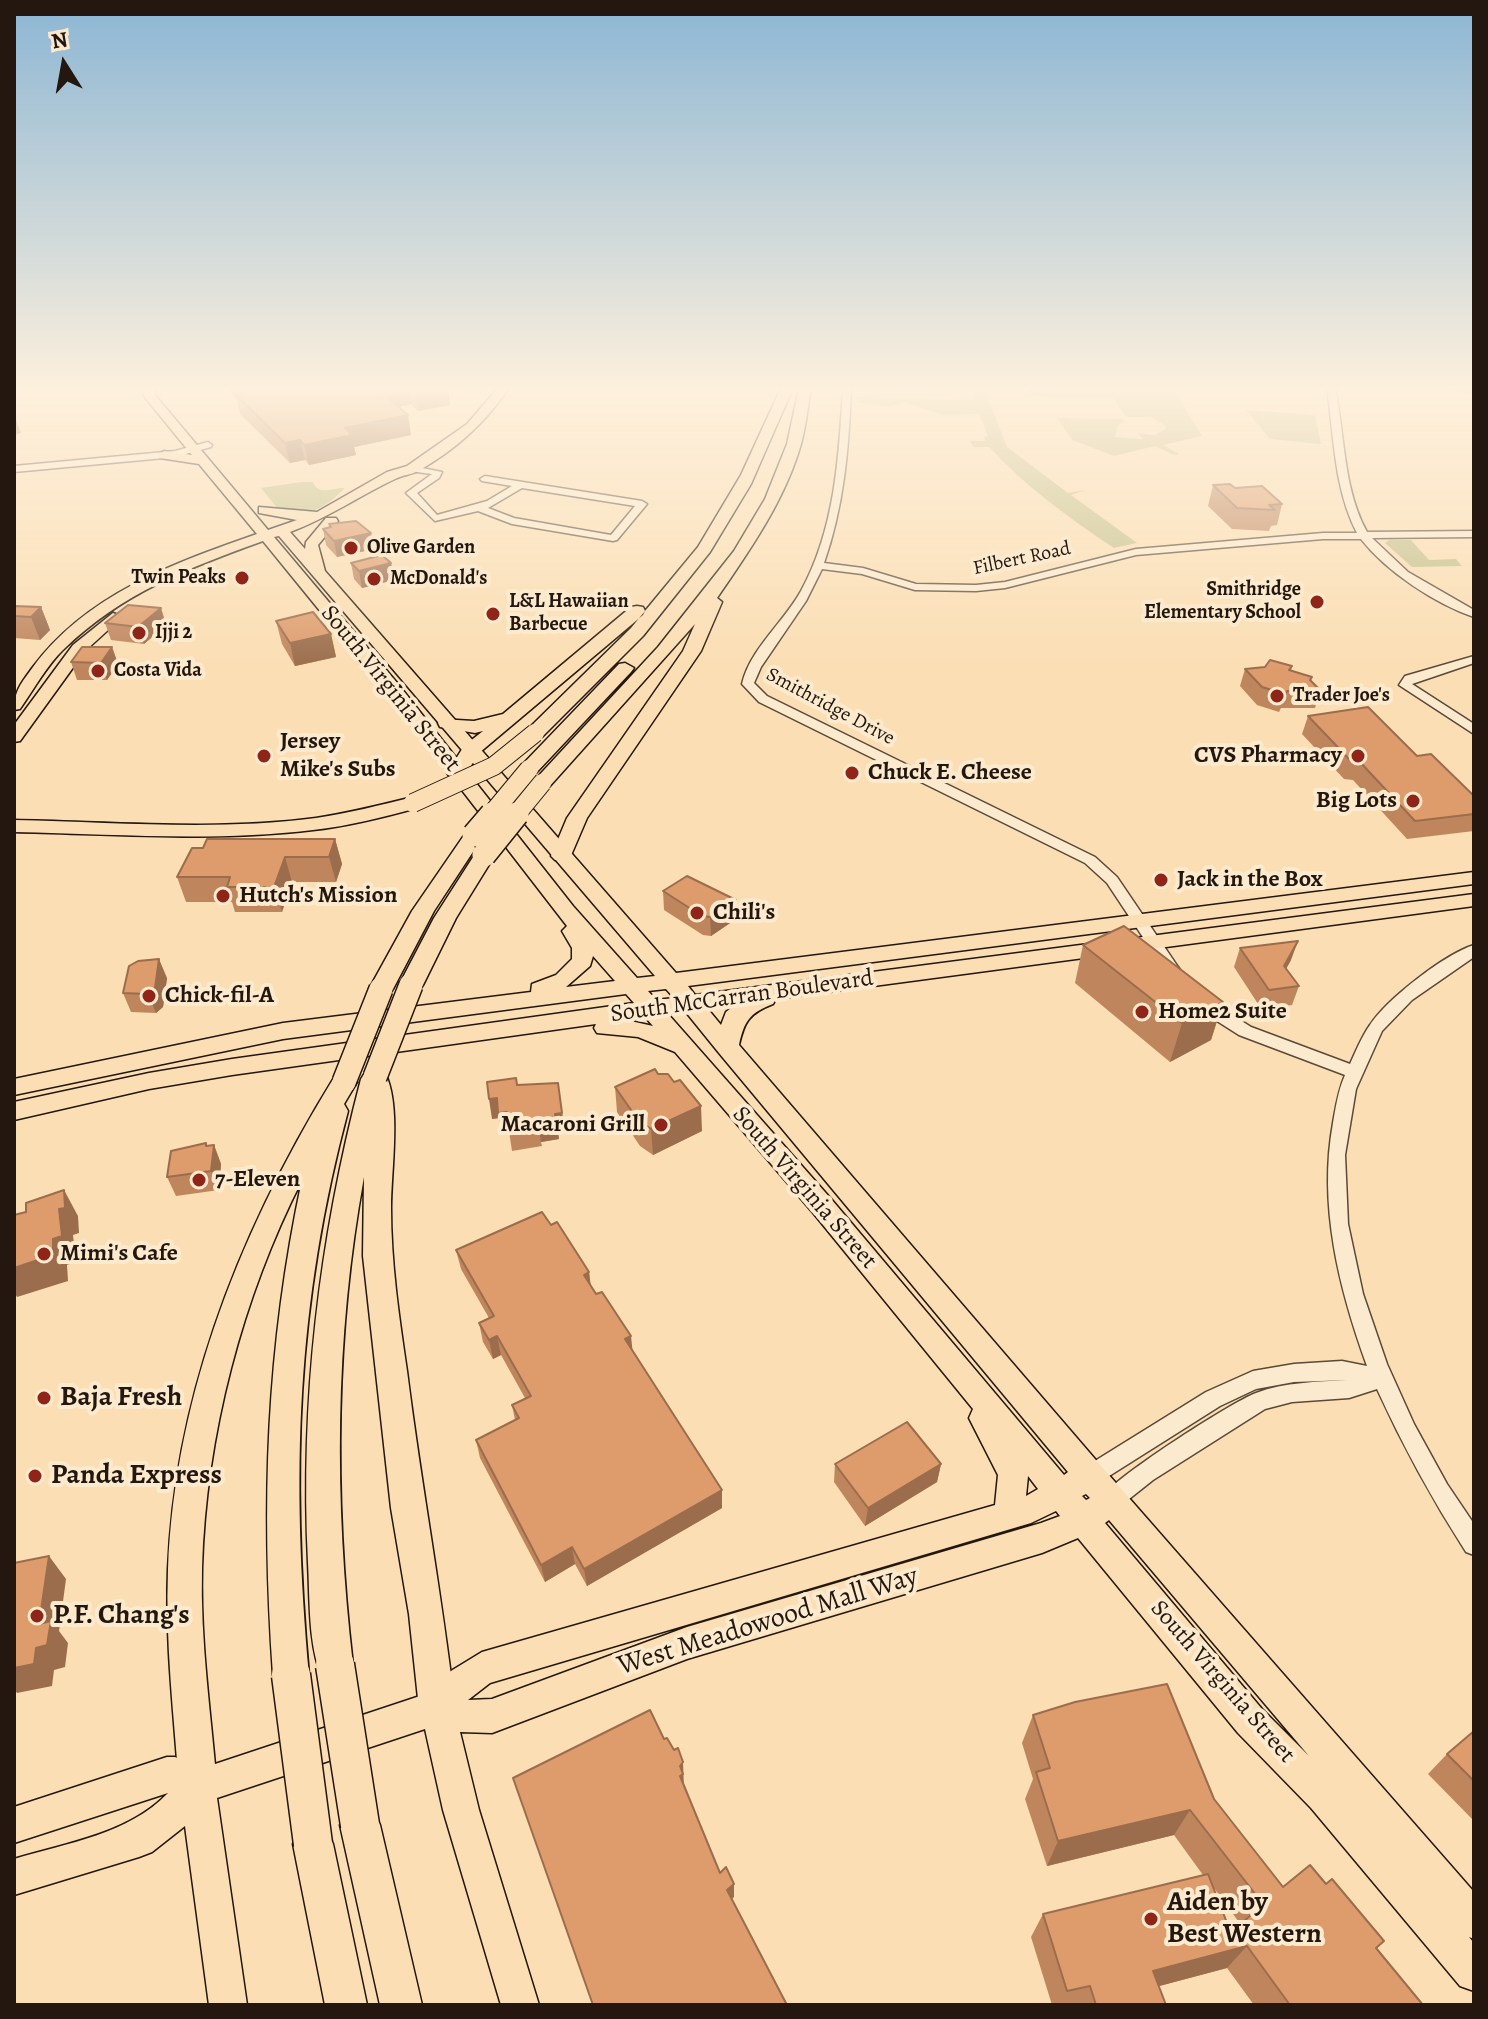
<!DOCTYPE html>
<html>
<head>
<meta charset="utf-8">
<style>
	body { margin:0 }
	#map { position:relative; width:1488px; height:2019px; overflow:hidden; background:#fbdeb3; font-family:Alegreya,serif }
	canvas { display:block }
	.frame { position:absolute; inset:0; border:16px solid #23170f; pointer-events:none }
	.north { position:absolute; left:24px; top:24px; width:80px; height:80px; -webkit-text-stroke:6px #fceace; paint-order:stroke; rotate:349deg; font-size:22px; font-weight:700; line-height:32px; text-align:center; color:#23170f }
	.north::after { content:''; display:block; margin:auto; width:28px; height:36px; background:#23170f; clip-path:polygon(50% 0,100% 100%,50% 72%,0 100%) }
</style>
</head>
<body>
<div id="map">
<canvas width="1488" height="2019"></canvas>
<div class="frame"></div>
<div class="north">N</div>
</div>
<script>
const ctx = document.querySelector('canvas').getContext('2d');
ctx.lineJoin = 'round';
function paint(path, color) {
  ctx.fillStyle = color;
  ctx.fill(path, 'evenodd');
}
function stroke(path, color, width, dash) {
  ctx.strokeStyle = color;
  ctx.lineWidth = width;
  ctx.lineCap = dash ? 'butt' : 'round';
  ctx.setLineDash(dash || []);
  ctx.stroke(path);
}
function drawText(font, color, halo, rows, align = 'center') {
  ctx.font = font + ' Alegreya,serif';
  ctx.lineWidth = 8;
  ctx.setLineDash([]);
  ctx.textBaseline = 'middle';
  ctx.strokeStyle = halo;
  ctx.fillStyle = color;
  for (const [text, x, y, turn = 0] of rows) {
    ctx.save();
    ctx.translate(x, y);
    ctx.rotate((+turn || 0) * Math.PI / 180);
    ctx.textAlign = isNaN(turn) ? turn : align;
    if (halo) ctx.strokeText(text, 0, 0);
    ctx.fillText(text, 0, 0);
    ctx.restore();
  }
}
const green = new Path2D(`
	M974,388h10l23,59 61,46 18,-3 -15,5 66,48 -23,5c-44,-29 -89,-62 -125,-101h-16l-3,-6h15l-1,-4 4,-1 -9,-22 -36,1 -39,-13 -15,5 -32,-5 1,-5 116,3z
	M1028,388h97l50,4 27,44 -39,9 16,9 -5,1 -19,-9 -41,10 -42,-16 -15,-22 66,1 2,3 -7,3 -3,12 28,2 -5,-6 16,2 12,-6v-3l-16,-9h-24l-13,-19 -89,-2 -1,-3h7z
	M1246,410l69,5 6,29 -51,-5z
	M301,482h12c5,14 18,6 32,6 -26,25 -31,26 -67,21l-17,-21z
	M1389,540h22l18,20 27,-1 6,7 -50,1 -27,-24z`);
const minor = new Path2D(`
	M843,388h8c-2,59 -7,118 -27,175l39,5 53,16 60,1 29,-3 131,-33 187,-16h34c-23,-44 -23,-97 -30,-145h8c10,48 8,101 32,144l107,-1v6l-102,1 36,34 66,38v7c-39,-13 -88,-46 -113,-78h-38l-187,16 -131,33 -29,3 -61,-1 -53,-16 -40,-5 -16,32 -45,66 -7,16 13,13 328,161 22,20 61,90 3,4 -3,4h-10l-61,-92 -22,-20 -326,-161 -17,-18c8,-35 42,-62 59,-93 34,-62 38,-134 42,-203z
	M1443,388h31v4z
	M208,442l4,3 -1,2 -36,10 -161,15v-6l161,-15z
	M412,466l30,6 -3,6 -22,15 20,22 50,-14 25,-15 -30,-5 -2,-2 5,-3 157,25 5,3 -30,36 -4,1 -101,-17 -34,-13 -43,10 -29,-28 26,-19 -23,-3v-4zM522,488l113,18 -24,29 -97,-17 -26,-10z
	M1474,656v7l-62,21 62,40v10l-75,-49 6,-9z
	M1474,945v12l-62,43 -30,31 -26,58 -11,66 3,69 15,70 24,70 27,60 33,60 27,40v31l-8,-3c-34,-53 -63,-106 -89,-163l-28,9 -57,4 -27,7 -112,71 -34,27 -8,3 -8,-3 -3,-7c8,-19 132,-98 156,-107 29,-11 61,-11 91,-13l-53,2 -38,7 -36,17 -122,77 -8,3 -8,-3 -3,-7 3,-7 124,-77 47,-21 41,-7 48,-3 25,5c-28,-77 -49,-161 -34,-243 3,-17 5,-32 12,-48l-106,-40 -44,-28 -2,-4 2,-4h12l44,28 99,37c6,-13 12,-28 20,-39 17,-26 75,-71 104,-80z`);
const major = new Path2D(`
	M498,388h11c-23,34 -55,63 -91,83 -7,4 -16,4 -23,8 -36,17 -67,39 -105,53l15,17 1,-7 20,-24h10l2,3 -20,24 7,26 351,402 798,-101v12l-786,102 7,9 779,-101v12l-698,93 -3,5c-24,9 -29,18 -34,41l362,421 373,426v47l-5,-2 5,6v48l-14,-5 -149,-178 -73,-75 -160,-195 -36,15 -355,106 -195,74 -32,-1 19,78 60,195h-38l-58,-195 -18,-81 -208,69 30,207h-38l-24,-179 -33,26 -13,5 -125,38v-36c53,-16 115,-25 154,-66l-154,50v-36l153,-50h8l25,12 226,-75 20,-20 36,-22 513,-147 3,-30 -29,-57 4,-9 -159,-195 -139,-162 -37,-15 -41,-4 -3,-5 2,-4 -364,51 -83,14 -135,31v-18l135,-29 83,-14 402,-56 -8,-9 -343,45 -269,56v-16l269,-56 248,-31 1,-8 24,-9 16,-16v-11l-10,-17 5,-5 -181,-234 -123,-151c-75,27 -141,52 -199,108 -17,16 -30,40 -44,60l-6,1c0,-19 8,-28 19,-43 54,-73 141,-104 224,-133l-58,-70 -39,-6 -2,-3 6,-4 28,4 -49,-60 5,-5h8l-1,5 113,135 29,-10 -38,-7v-6l58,5 70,-40 20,-6 60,-42zM279,536l376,440 -18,2 -64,-72 -175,-222 -124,-147zM593,956l22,25 -49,6 24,-21zM666,989l8,9 -18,2 -8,-9zM736,1004l-10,8 -5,13 -14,-17zM685,1011l34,42 349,419 -4,3 -232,-275 -164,-186zM645,1017l8,9 -27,-6zM1028,1476l10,13 -12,7zM1086,1494l4,4 -4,2 -4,-4zM1056,1511l4,5 -19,7 -354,104 -195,72 -24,1 22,-17 541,-160zM1109,1520l200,236 -47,-47 -157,-186z
	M113,613l5,2v6l-33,30 -65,90 -6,1v-17l59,-80z`);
const highway = new Path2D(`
	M781,388h12l-42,96 -41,68 -67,84 -101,101h-14l-2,-4 2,-4 103,-101 67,-81 43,-72z
	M799,388h12c-3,18 -5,38 -10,56 -16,56 -51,106 -84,154l5,4 -21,49 -114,167 -18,42h-14l-4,-4 16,-38 116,-167 12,-27 -146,163 -7,2 -10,-6 126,-136 76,-96 31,-52 22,-55z
	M637,606l6,1 2,4 -2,4 -164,138 -15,24h-14l-3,-4 17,-27 19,-15 -8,2 -35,-6 -2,-4 2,-4 34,2 29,-7 128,-107z
	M625,663l9,5 -3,4 -95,101h-14l-3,-4 3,-4 97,-101z
	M413,797l10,6 -3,4c-35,10 -71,19 -107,23 -99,12 -200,4 -299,2v-12c100,2 203,11 302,-2 33,-5 65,-13 97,-21z
	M474,829l10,6 -50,76 -41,78 -4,6h-16l-4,-6 43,-78 55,-80z
	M484,849l11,6 -39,63 -33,67 -4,6h-16l-4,-6 35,-67 43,-67z
	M375,1068l9,3c18,32 7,99 7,137 0,55 8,109 16,163 14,113 35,224 48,337l-5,13 -13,5 -13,-5 -5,-13 -10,-94 -18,-106 -28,-252 1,-79c-30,163 -30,324 -11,488l-5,13 -13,5 -13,-5c-14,-34 -12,-79 -14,-115 -8,-165 11,-324 53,-484l5,-8z
	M344,1073l9,3 4,6 -13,22 4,7c-52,195 -57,364 -39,564l-5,13 -13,5 -13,-5 -5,-13c-12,-172 -7,-326 29,-495 -60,118 -96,255 -100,388 -2,73 9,146 15,219l-5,14 -14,5 -14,-5 -5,-14c-5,-72 -14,-145 -11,-218 7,-177 75,-344 167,-493z
	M360,1805l14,6 6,14 42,180h-42l-40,-180 6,-14z
	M313,1824l14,6 6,14 34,161h-42l-32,-161 6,-14z`);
const highwayBridgeFar2 = new Path2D(`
	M413,803l81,-37 41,-33
	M490,816l39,-47
	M515,816l27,-33`);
const highwayBridgeFar1 = new Path2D(`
	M474,835l18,-21
	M484,855l33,-41
	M375,1077l36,-92
	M344,1082l37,-93`);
const highwayBridge = new Path2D(`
	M335,1665l25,160
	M291,1675l22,169`);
const wall = new Path2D(`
	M226,388h222l2,17 -32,6 -7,-7 -12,3 12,28 -57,12 2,8 -47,10 -4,-5 -15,3 -50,-49 -3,-14z
	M1213,485l22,3 47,16 -5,21 -6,1 -2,5 -37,-2 -24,-23z
	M329,524l42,9 3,16 -37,8 -11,-12 -3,-16 6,-2z
	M351,563h40l3,17 -32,8 -8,-9z
	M14,606l27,1 9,23 -10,10 -26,-2z
	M161,608l5,17 -22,19 -33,-4 -6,-17z
	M276,621l55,13 5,23 -41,9 -13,-22z
	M112,647l6,17 -11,16h-30l-6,-18z
	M1292,666l-1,5 21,6 -1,4 9,9 -5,18h-34l-2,4 -22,-7 -17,-19 5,-17z
	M1308,716l109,40 57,40v35l-67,8 -54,-59 -9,-1 -42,-45z
	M335,839l7,25 -6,18h-44l-10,30h-47l-3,-10h-46l-9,-25 26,-29z
	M663,891l73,9v19l-25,17 -8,-1 -39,-25z
	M1083,945l140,57 -12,38 -41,22 -95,-79z
	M1240,948l51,12 -5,9 13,17 -7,19 -30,5 -28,-43z
	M167,978l-4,29 -7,6 -25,-1 -8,-19z
	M558,1083l7,49 -7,1 1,6 -18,3 1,4 -30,5 -3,-20 -7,1 -3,-14 -7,1 25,-34z
	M615,1087l87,44 -49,24 -13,-9 -23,-34z
	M206,1143l1,3 7,-1 7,19 -2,26 -43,6 -9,-19z
	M551,1225l38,47 2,14 41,65 90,157 -135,78 -12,-22 -30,18 -65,-124 -4,-18 39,-20 -3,-15 13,-7 -24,-43 -8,4 -10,-17 -4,-19 10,-5 -28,-49 -5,-19z
	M835,1464h106l-4,18 -72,44 -31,-44z
	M1033,1715l181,84 69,88 93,61 47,57h-169l-27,-37 -68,18 7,19h-114l-21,-68 12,-23 160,-39 -29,-40 -127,31 -22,-67 8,-20 -11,-36zM1214,1888l27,37 -10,8z
	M1474,1731v90l-46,-47 19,-20z`);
const shadedWall = new Path2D(`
	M397,388h11l3,16 -27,6 -4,-19z
	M437,388h11l2,17 -32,6 -3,-19z
	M14,414l7,19 -7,2z
	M408,415l3,20 -57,12 2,8 -47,10 -5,-20 41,-17z
	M300,440l5,20 -15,3 -5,-20z
	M371,533l3,16 -37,8 -3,-16z
	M391,563l3,17 -32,8 -3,-17z
	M41,607l9,23 -10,10 -9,-23z
	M161,608l5,17 -22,19 -6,-17z
	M331,634l5,23 -41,9 -5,-23z
	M112,647l6,17 -11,16 -6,-17z
	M335,839l7,25 -6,18 -7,-25z
	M285,857l7,25 -10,30 -8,-25z
	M736,900v19l-25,17 -1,-19z
	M1298,941l-7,19 -14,25 7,-19z
	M159,959l8,19 -4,29 -7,6 -8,-19z
	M1223,1002l-12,38 -41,22 12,-39z
	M497,1098l10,14 3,19 -8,1 -3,-14 -7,1 -3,-20z
	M701,1106l1,25 -49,24 -2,-26z
	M562,1113l3,19 -7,1 -3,-19z
	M556,1120l3,19 -18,3 -3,-19z
	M206,1143l6,15 2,-13 7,19 -2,26 -8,-19z
	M64,1190l14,26 1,17 -6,2 3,27 -9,3 1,16 -51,16 -3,-5v-24l39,-29z
	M589,1272l2,19 -7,-16z
	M497,1336l4,19 -8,4 -4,-19z
	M631,1336l2,19 -8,-16z
	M941,1464l-4,18 -72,44 3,-18z
	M722,1490v18l-135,78 -3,-17z
	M572,1547l3,17 -30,18 -4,-17z
	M49,1556l17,23 -7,52 9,12 -3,24 -11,3 -2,16 -35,7 -3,-4v-21l25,-44z
	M683,1762l1,27 -3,2 -1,-25z
	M1190,1810l-16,25 -127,31 11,-25z
	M734,1884v13l-6,6 -1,-13z
	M1247,1946l-20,22 -90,24 16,-21z`);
const building = new Path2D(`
	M239,388h158l-17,3 28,24 -63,13 7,7 -48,10 -4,-5 -15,3 -49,-48 8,-2z
	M410,388h27l-22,4z
	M1230,484l5,4 27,-2 20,18 -13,1 6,5 -38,-2 -24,-23z
	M356,521l15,12 -37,8 -11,-12 8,-2 -2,-3z
	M382,555l9,8 -32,8 -8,-8z
	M128,605l33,3 -23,19 -33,-4z
	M14,606l27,1 -10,10 -17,-1z
	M313,612l18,22 -41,9 -14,-22z
	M82,647h30l-11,16 -30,-1z
	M1270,660l22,6 -3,4 23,7 -2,3 10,10 -33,1 -2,3 -23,-7 -17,-18 20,-2z
	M1368,707l49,49 14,-2 43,42v18l-59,7 -55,-59 -9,-1 -43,-45z
	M207,839h128l-6,18h-44l-11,30h-47l3,-10h-53l15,-29h11z
	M687,876l49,24 -26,17 -8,-1 -39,-25z
	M1124,926l99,76 -41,21 -99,-78z
	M1298,941l-14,25 15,20 -30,4 -29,-42z
	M159,959l-4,29 -7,6 -25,-1 6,-27 9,-5z
	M655,1069l3,5h10l6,8 6,-2 21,26 -50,23 -13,-9 -23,-33z
	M516,1078l1,7 41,-2 4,30 -7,1 1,6 -18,3 1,4 -30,4 -2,-19 -9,1 -1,-15 -8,1 -2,-17z
	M206,1143v3l8,-1 -3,26 -44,6 4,-26z
	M64,1190l1,18 -6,1 3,27 -9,3v16l-39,13v-53l12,-3v-9z
	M542,1212l9,13 6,-3 32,50 -5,3 12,19 6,-2 29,44 -6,3 97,151 -138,79 -12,-22 -31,18 -65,-125 43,-22 -7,-13 19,-9 -34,-60 -8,4 -10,-17 15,-7 -38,-66z
	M907,1422l34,42 -73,44 -33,-44z
	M49,1556l-10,68 12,-3 -4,24 -11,3 -2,16 -20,4v-105z
	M1167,1684l47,115 69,88 27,-22 16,19 6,-5 52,62 -8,7 47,57h-133l-43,-59 -94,25 13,34h-70l-6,-19 -23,5 -24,-77 165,-40 23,59 32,-29 -73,-94 -132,31 -22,-69 14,-4 -17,-53 42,-13z
	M650,1710l14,29 3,-1 7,12 4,-2 5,14 -3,4 3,8 -3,2 40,97 6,-6 8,17 -7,6 60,115h-194l-80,-227z
	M1474,1731v50l-27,-27z`);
const markers = [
	[351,548,8,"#8f2418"],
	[242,578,8,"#8f2418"],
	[374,579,8,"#8f2418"],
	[1317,602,8,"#8f2418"],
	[493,614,8,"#8f2418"],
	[139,633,8,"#8f2418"],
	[98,671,8,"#8f2418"],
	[1277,696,8,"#8f2418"],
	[264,756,8,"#8f2418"],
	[1358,756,8,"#8f2418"],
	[852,773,8,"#8f2418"],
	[1413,801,8,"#8f2418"],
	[1161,880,8,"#8f2418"],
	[223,896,8,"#8f2418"],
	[697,913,8,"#8f2418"],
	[149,996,8,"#8f2418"],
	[1142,1012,8,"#8f2418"],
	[661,1125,8,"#8f2418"],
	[199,1180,8,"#8f2418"],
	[44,1254,8,"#8f2418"],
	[44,1398,8,"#8f2418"],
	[35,1476,8,"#8f2418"],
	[37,1616,8,"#8f2418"],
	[1151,1919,8,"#8f2418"]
];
const farPoinames = [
	["Olive Garden",367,548],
	["Twin Peaks",226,578,"right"],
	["McDonald's",390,579],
	["Smithridge",1301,590,"right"],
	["Elementary School",1301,613,"right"],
	["L&L Hawaiian",509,602],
	["Barbecue",509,625],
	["Ijji 2",155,633],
	["Costa Vida",114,671],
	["Trader Joe's",1293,696]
];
const farStreetnames = [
	["Filbert Road",1022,559,-12],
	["Smithridge Drive",830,707,28]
];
const streetNames = [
	["South Virginia Street",390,689,51],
	["South McCarran Boulevard",742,997,-8],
	["South Virginia Street",804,1188,49],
	["South Virginia Street",1222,1682,49]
];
const poiNames = [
	["Jersey",280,742],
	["Mike's Subs",280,770],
	["CVS Pharmacy",1342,756,"right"],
	["Chuck E. Cheese",868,773],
	["Big Lots",1397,801,"right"],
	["Jack in the Box",1177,880],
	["Hutch's Mission",239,896],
	["Chili's",713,913],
	["Chick-fil-A",165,996],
	["Home2 Suite",1158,1012],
	["Macaroni Grill",645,1125,"right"],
	["7-Eleven",215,1180],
	["Mimi's Cafe",60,1254]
];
const nearPoinames = [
	["Baja Fresh",60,1398],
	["Panda Express",51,1476],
	["P.F. Chang's",53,1616],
	["Aiden by",1167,1903],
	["Best Western",1167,1935]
];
const nearStreetnames = [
	["West Meadowood Mall Way",768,1622,-17]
];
paint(green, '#c3c089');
stroke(minor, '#594938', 3);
stroke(major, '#23170f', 3);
stroke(highway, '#23170f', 3);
paint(minor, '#fceace');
paint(major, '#fbdeb3');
paint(highway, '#fbdeb3');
stroke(highwayBridgeFar2, '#23170f', 20, []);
stroke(highwayBridgeFar1, '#23170f', 26, []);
stroke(highwayBridge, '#23170f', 41, []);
stroke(highwayBridgeFar2, '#fbdeb3', 18);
stroke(highwayBridgeFar1, '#fbdeb3', 23);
stroke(highwayBridge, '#fbdeb3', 38);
paint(wall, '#bf865e');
paint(shadedWall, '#9b6d4c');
paint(building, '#de9c6d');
stroke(building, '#9b6d4c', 2);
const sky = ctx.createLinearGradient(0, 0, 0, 670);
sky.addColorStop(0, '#8cb6d4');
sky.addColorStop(0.58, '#fdf0dd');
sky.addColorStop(1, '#fdf0dd00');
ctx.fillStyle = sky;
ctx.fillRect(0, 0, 1488, 670);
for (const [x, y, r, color] of markers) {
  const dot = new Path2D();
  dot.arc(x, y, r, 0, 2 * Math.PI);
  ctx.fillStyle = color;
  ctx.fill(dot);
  stroke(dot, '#fceace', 3);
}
drawText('bold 20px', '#23170f', '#fceace', farPoinames, 'left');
drawText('20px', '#23170f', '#fceace', farStreetnames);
drawText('24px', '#23170f', '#fceace', streetNames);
drawText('bold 24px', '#23170f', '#fceace', poiNames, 'left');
drawText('bold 28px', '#23170f', '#fceace', nearPoinames, 'left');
drawText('28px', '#23170f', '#fceace', nearStreetnames);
</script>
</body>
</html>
